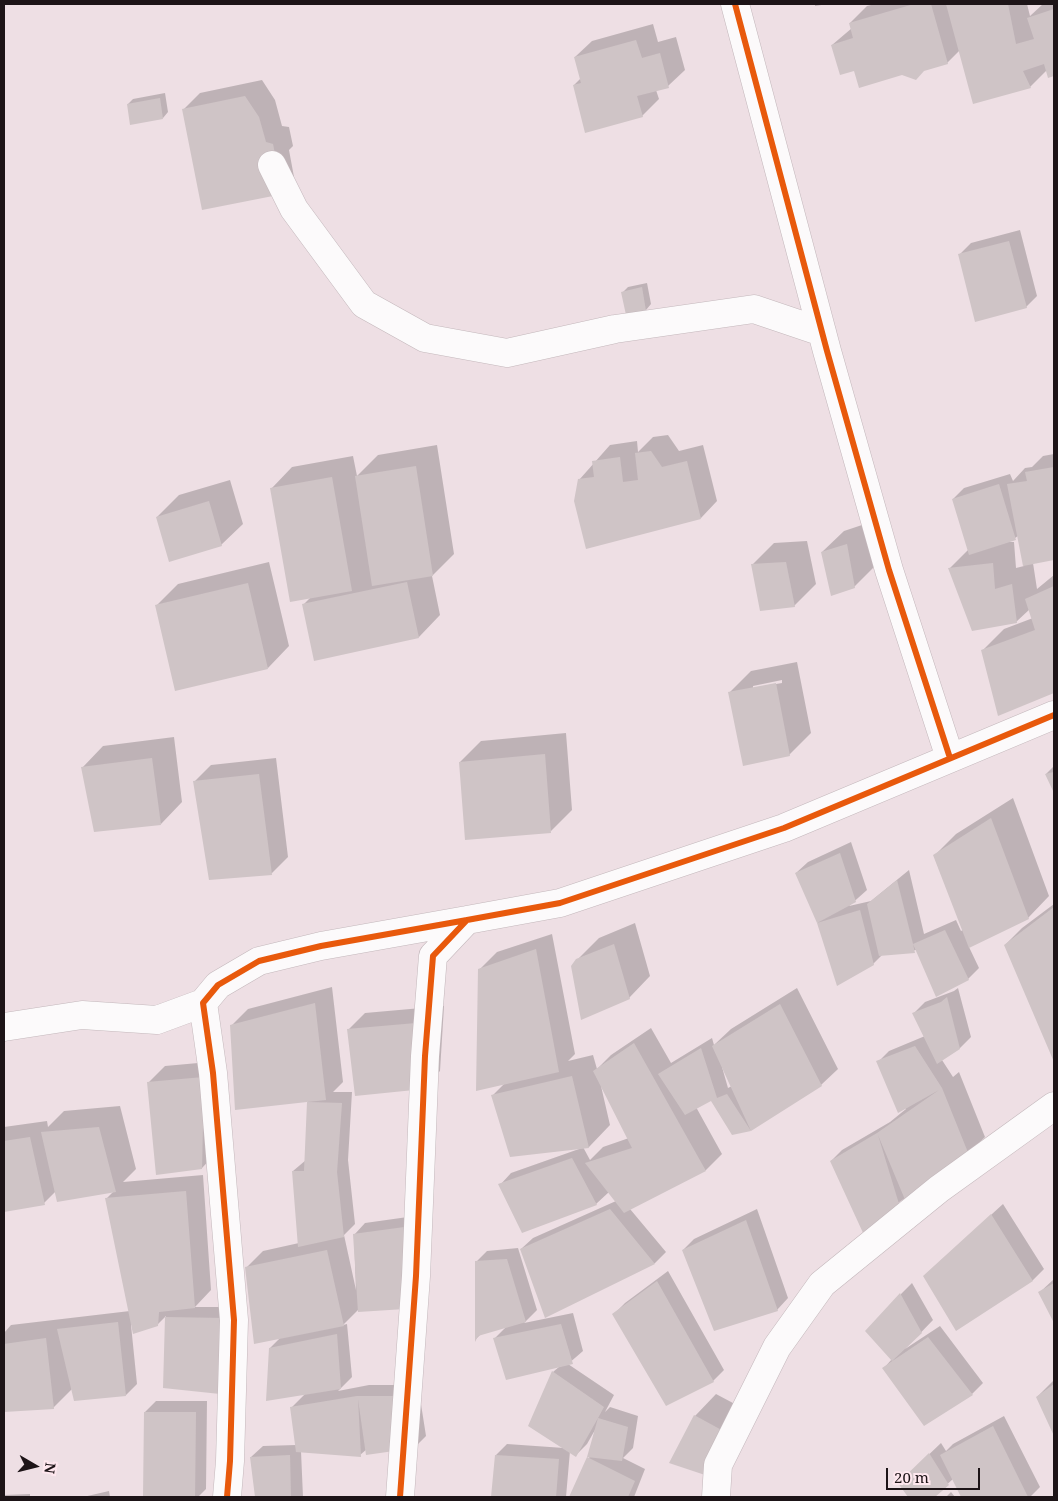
<!DOCTYPE html>
<html>
<head>
<meta charset="utf-8">
<style>
	body { margin:0 }
	#map { position:relative; width:1058px; height:1501px; overflow:hidden; background:#eedfe4; font-family:"Noto Serif",serif }
	canvas { display:block }
	.frame { position:absolute; inset:0; border:5px solid #1d1417; pointer-events:none }
	.north { position:absolute; left:10px; top:1441px; width:50px; height:50px; -webkit-text-stroke:4px #fee7ee; paint-order:stroke; rotate:98deg; font-size:14px; font-weight:700; line-height:20px; text-align:center; color:#1d1417 }
	.north::after { content:''; display:block; margin:auto; width:18px; height:22px; background:#1d1417; clip-path:polygon(50% 0,100% 100%,50% 72%,0 100%) }
	.scale { position:absolute; left:886px; top:1468px; width:94px; height:22px; box-sizing:border-box; border:2px solid #1d1417; border-top:0; padding-left:6px; font-size:15px; line-height:18px; white-space:nowrap; color:#1d1417; -webkit-text-stroke:4px #fee7ee; paint-order:stroke }
</style>
</head>
<body>
<div id="map">
<canvas width="1058" height="1501"></canvas>
<div class="frame"></div>
<div class="north">N</div>
<div class="scale">20 m</div>
</div>
<script>
const ctx = document.querySelector('canvas').getContext('2d');
ctx.lineJoin = 'round';
function paint(path, color) {
  ctx.fillStyle = color;
  ctx.fill(path, 'evenodd');
}
function stroke(path, color, width, dash) {
  ctx.strokeStyle = color;
  ctx.lineWidth = width;
  ctx.lineCap = dash ? 'butt' : 'round';
  ctx.setLineDash(dash || []);
  ctx.stroke(path);
}
const shadow = new Path2D(`
	M815,4h13l-13,2z
	M875,4h152l3,12 13,-12h11v70l-5,2 -2,-6 -17,17 -70,-37 -13,13 -45,11 -47,-5 -23,-24 20,-17 -2,-5 17,-17z
	M653,24l5,18 18,-5 9,33 -17,16 -12,4 3,9 -17,17 -68,-31 7,-7 -6,-21 17,-16z
	M262,80l13,20 7,26 7,1 4,19 -4,4 5,27 -16,17 -95,-84 17,-17z
	M165,93l3,19 -5,6 -35,-14 5,-5z
	M1020,230l17,66 -11,11 -66,-53 11,-11z
	M647,283l4,21 -5,6 -19,4 -4,-22 5,-5z
	M668,435l11,16 24,-6 14,56 -16,17 -122,-38 31,-35 27,-4 1,11 15,-15z
	M437,445l17,109 -22,22 8,39 -21,22 -116,-32 8,-8 -40,-108 21,-22 61,-11 4,20 21,-21z
	M1054,454v105l-21,4 4,26 17,-14v117l-55,22 -16,-64 21,-21 29,-11 -3,-9 -14,13 -66,-54 19,-19 -16,-50 11,-11 46,-14 3,7 12,-13 7,-1 11,-11zM1018,536l6,30 -8,2 -2,-26h-5z
	M230,480l13,44 -22,21 -64,-28 22,-22z
	M868,523l8,42 -22,22 -32,-35 22,-21z
	M807,541l9,43 -22,22 -42,-41 22,-22z
	M269,562l20,84 -21,22 -111,-63 21,-21z
	M797,662l14,71 -22,22 -59,-63 21,-21zM782,680v3l-29,5v-2z
	M566,733l6,77 -21,21 -91,-69 21,-21z
	M174,737l8,65 -21,22 -79,-56 21,-22z
	M276,758l12,99 -17,17 -77,-92 17,-17z
	M1054,766v24l-8,-16z
	M1013,798l36,98 -21,22 -59,29 10,21 -11,11 -52,-29 -34,5 -9,9 -55,-41 -22,-50 12,-11 43,-20 16,48 -18,16 22,-5 38,-31 15,64 32,-14 5,11 2,-1 -29,-74 22,-22z
	M1054,904v155l-49,-114 17,-17z
	M635,923l15,53 -21,22 -52,-38 22,-22z
	M552,934l23,120 -7,7 25,-6 4,14 14,-14 40,-27 20,35 41,-25 2,7 17,-16 66,-41 41,81 -17,16 -70,45 -18,4 -22,-34 -15,7 26,47 -16,16 -76,39 36,43 -11,11 -109,53 -25,-67 12,-11 83,-37 -7,-9 -13,12 -96,-19 11,-12 68,-24 -86,-54 11,-11 -24,-115 17,-17zM722,1067h1l9,19 -4,2zM601,1086l28,52 -26,9 -13,13 -7,-13h6l21,-22z
	M332,987l11,95 -10,10h19l-4,68 7,64 -11,11 12,55 -2,-55 11,-12 57,-8 -63,94 -16,16 4,-1 5,53 -14,14 31,-6h49l8,51 -11,11 -48,2 -7,6 -59,-4 2,46h-47l-5,-40 12,-11 33,-1 -5,-37 14,-14 -35,-46 11,-11 -35,-69 17,-17 36,-8 -6,-72 13,-11 2,-59 -77,-75 17,-17z
	M958,988l13,49 -11,11 -18,12 11,17 6,-5 26,65 -17,17 -70,49 -67,-42 11,-11 48,-28 16,-13 -28,-47 11,-11 36,-15 -11,-23 11,-11 29,-11z
	M444,1006l-4,65 -17,17 -75,-58 17,-17z
	M220,1061l-2,90 -16,17 -54,-85 17,-17z
	M120,1106l16,63 -13,13 80,-7 8,115 -16,17h38l-69,80 2,-71 -9,9h-26l6,59 -11,11 -54,-6 -19,19 -49,3v-78l7,-8 119,-14 -24,-112 8,-8h-58l-12,12 -40,8v-84l43,-6 1,6 16,-16z
	M1003,1204l41,65 -11,11 -77,49 -20,-64z
	M757,1209l31,89 -11,12 -94,-60 11,-11z
	M518,1248l19,62 -13,13 49,-10 10,38 -15,13 46,31 -9,17 5,-5 28,9 -5,32 -10,10 22,11 -11,28h-63l19,-41 5,-26 -8,14 -11,11 -6,-4 -4,46h-74l4,-42 11,-11 57,4 -11,-76 7,-6 -65,-28 11,-11 -24,6 -6,6v-77l11,-11z
	M668,1271l56,99 -11,11 -99,-67 11,-11z
	M1054,1279v41l-15,-27z
	M912,1283l21,37 -28,29 35,-23 43,57 -11,11 -88,-26 8,-9 9,-65z
	M1054,1380v53l-17,-36z
	M716,1394l32,17 -19,42 -34,-37z
	M156,1401h51l-1,88 -8,8h-54l1,-85z
	M1004,1416l36,71 -10,10h-68l-9,-18 -20,18h-23l-11,-14 42,-40 5,8 7,-7z
	M109,1491l1,6h-27z
	M951,1492l4,5h-9z
	M30,1494v3h-26v-2z`);
const building = new Path2D(`
	M914,4h17l17,60 -24,7 -8,9 -14,-5 -43,13 -5,-17 -14,4 -9,-30 22,-7 -4,-15z
	M946,4h62l8,40 18,-5 -7,-21 27,-9v67l-6,2 -4,-14 -21,7 8,17 -58,16z
	M636,40l6,18 18,-5 9,35 -32,8 6,21 -58,16 -12,-48 8,-2 -7,-26z
	M245,96l14,21 7,25 7,2 4,20 1,31 -76,15 -20,-101z
	M160,98l3,21 -33,6 -3,-21z
	M1009,241l18,67 -52,14 -17,-68z
	M642,287l4,24 -20,4 -5,-23z
	M651,451l11,16 25,-6 14,58 -115,30 -12,-48 4,-22 16,-2 -2,-16 28,-4 3,25 15,-2 -3,-27z
	M416,466l17,110 -61,10 -17,-110z
	M1054,467v93l-31,6 -16,-82 20,-3 -2,-9z
	M332,477l20,114 -62,11 -20,-114z
	M999,484l17,56 -47,15 -17,-56z
	M209,501l13,45 -53,16 -13,-45z
	M847,544l8,44 -24,8 -10,-44z
	M786,562l9,45 -35,4 -9,-47z
	M993,563l2,26 17,-5 5,39 -45,8 -24,-63z
	M407,582l12,56 -105,23 -12,-57z
	M248,583l20,86 -93,22 -20,-86z
	M1054,586v107l-56,23 -17,-66 54,-20 -10,-31z
	M776,683l14,73 -47,10 -15,-74z
	M545,754l6,79 -86,7 -6,-78z
	M152,758l9,67 -67,7 -13,-65z
	M1054,772v21l-9,-19z
	M259,774l13,101 -63,5 -16,-99z
	M991,818l38,101 -60,29 -36,-93z
	M840,853l16,49 -39,21 43,-13 14,55 -37,21 -20,-63 -22,-50z
	M897,880l16,64 32,-14 24,50 -33,17 -23,-53 2,9 -36,3 -12,-52z
	M1054,907v155l-50,-117z
	M614,944l16,55 -49,21 -10,-54 5,-7z
	M536,949l23,123 -83,19 2,-122z
	M947,997l13,52 -23,15 -25,-51 29,-11z
	M315,1003l11,97 -19,2 35,1 -5,69 7,65 -46,10 -6,-76h12l3,-69 -72,8 -5,-85z
	M780,1004l42,82 -71,45 -19,4 -21,-34 -26,14 -27,-41 43,-26 16,50 10,-4 24,37 -39,-85z
	M428,1022l-4,67 -69,7 -8,-67z
	M634,1043l72,128 -82,42 -39,-50 47,-15 -39,-77z
	M915,1046l27,42 27,67 -63,47 -28,-67 21,69 -35,31 -34,-74 47,-28 62,-43 -41,23 -22,-52z
	M572,1076l17,72 -79,9 -19,-62z
	M204,1077l-2,92 -46,6 -9,-93z
	M99,1127l17,65 -59,10 -16,-70z
	M30,1137l15,68 -41,7v-71z
	M572,1158l25,47 -75,28 -24,-49z
	M186,1191l9,117 -36,4 -1,14 -25,8 -28,-136z
	M610,1209l45,55 -110,54 -25,-69z
	M991,1214l42,67 -77,50 -33,-55z
	M746,1220l32,91 -64,20 -32,-81z
	M412,1226l-7,83 -47,3 -5,-78z
	M327,1250l17,76 -90,18 -9,-77z
	M507,1259l19,63 -48,14 -3,6v-81z
	M657,1281l57,101 -48,24 -54,-92z
	M1054,1283v40l-16,-31z
	M900,1293l22,40 -30,28 -27,-30z
	M165,1317l57,1 -2,76 -57,-6z
	M118,1322l8,74 -52,5 -17,-72z
	M561,1324l12,40 -67,16 -13,-42z
	M337,1334l4,55 -75,12 3,-53z
	M928,1337l45,58 -49,31 -42,-58z
	M46,1338l8,71 -50,3v-68z
	M552,1371l52,36 -6,11 30,9 -6,34 -35,-4 48,24 -7,16h-59l18,-40 11,-39 -22,39 -48,-31z
	M1054,1384v52l-18,-39z
	M357,1396h50l8,52 -49,7 -8,-56 3,58 -65,-5 -6,-45z
	M144,1412h52l-1,85h-52z
	M694,1415l33,18 -19,43 -39,-13z
	M993,1426l35,71h-67l-21,-42z
	M929,1453l20,32 -14,12h-27l-10,-14z
	M290,1455l1,42h-36l-5,-40z
	M495,1455l64,4 -3,38h-65z`);
const minor = new Path2D(`
	M735,4l92,347 62,219 61,188
	M272,165l22,44 70,95 61,34 82,15 108,-24 139,-20 68,23
	M4,1027l78,-12 75,5 46,-17
	M227,1497l3,-36 4,-141 -21,-247 -10,-70 15,-18 41,-24 62,-15 146,-26
	M400,1497l16,-221 9,-220 8,-100 34,-36 93,-17 224,-75 270,-113
	M716,1497l2,-32 59,-118 45,-63 117,-95 115,-83`);
const cycleway = new Path2D(`
	M735,4l92,347 62,219 61,188
	M227,1497l3,-36 4,-141 -21,-247 -10,-70 15,-18 41,-24 62,-15 146,-26
	M400,1497l16,-221 9,-220 8,-100 34,-36 93,-17 224,-75 270,-113`);
paint(shadow, '#0003');
paint(building, '#cfc4c6');
stroke(minor, '#c3b7bb', 29);
stroke(minor, '#fcfafb', 28);
stroke(cycleway, '#e8590c', 6);
</script>
</body>
</html>
